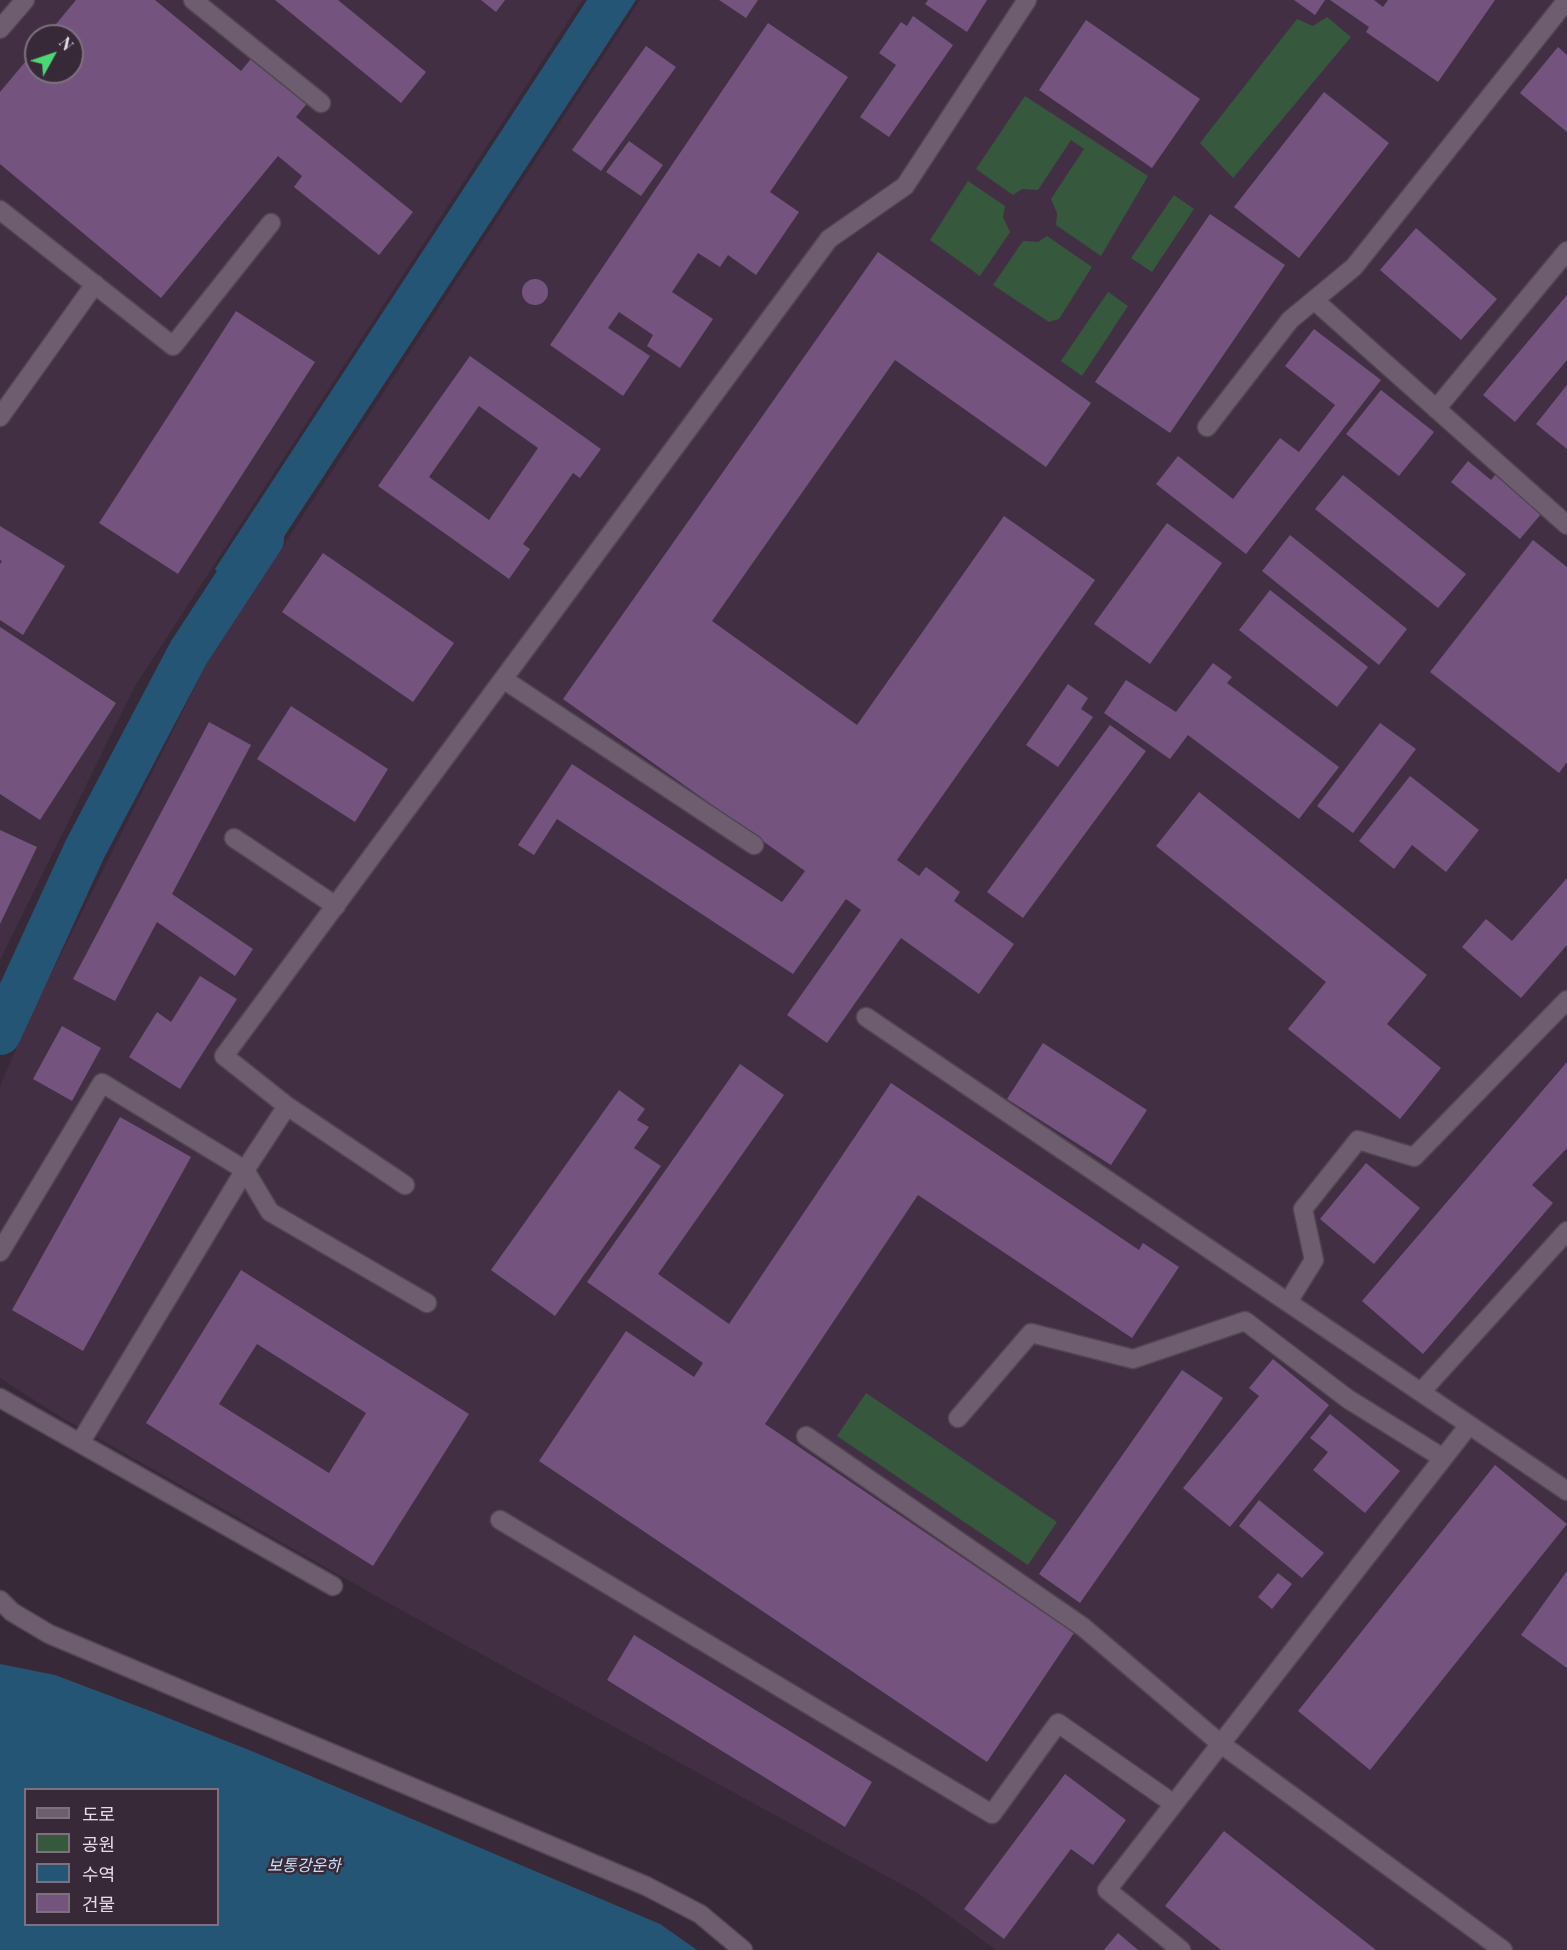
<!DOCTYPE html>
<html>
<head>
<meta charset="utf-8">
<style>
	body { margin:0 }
	#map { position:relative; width:1567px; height:1950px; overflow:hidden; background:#382939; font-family:"Playfair Display","Noto Sans KR",serif }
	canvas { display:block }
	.legend { position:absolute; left:24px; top:1788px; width:195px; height:138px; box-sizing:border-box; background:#382939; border:2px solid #7e717e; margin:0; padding:8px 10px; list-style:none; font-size:18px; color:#e6dce6 }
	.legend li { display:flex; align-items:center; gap:12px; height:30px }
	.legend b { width:30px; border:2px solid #7e717e }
	.north { position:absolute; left:24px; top:24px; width:60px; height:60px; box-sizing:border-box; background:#382939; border:2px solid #7e717e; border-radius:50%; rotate:50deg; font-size:16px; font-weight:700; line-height:24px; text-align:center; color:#e6dce6 }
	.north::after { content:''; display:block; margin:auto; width:21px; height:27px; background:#4ed675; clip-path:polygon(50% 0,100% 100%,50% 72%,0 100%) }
</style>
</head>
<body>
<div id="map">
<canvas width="1567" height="1950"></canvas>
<ul class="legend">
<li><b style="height:8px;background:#6e5d6f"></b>도로</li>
<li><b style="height:16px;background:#36583d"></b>공원</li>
<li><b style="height:16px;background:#255575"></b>수역</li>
<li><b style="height:16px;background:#74547e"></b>건물</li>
</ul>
<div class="north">N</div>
</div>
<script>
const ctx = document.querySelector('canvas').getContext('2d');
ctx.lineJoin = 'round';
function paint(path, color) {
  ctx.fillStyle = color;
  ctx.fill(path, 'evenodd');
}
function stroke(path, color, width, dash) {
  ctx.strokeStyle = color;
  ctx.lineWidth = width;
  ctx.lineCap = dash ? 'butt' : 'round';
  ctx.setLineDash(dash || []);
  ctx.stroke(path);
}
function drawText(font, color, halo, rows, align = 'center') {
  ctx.font = font + ' "Playfair Display","Noto Sans KR",serif';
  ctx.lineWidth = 5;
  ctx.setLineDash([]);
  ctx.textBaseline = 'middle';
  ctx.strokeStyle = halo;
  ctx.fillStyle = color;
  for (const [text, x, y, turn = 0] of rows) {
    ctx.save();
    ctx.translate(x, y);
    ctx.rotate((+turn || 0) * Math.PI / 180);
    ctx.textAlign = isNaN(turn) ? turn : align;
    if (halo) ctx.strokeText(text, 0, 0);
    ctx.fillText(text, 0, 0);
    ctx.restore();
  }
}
const built = new Path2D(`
	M0,0h582l-447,686 -135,274zM36,36h36v36h-36z
	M640,0h927v1950h-571l-77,-56 -527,-289 -333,-189 -59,-38v-292l34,-78 174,-347z`);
const green = new Path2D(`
	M1327,17l24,20 -118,141 -33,-35 97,-124 16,7z
	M1025,96l123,80 -47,80 -45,-31 1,-12 -6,-14 33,-50 -13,-9 -33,50 -16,-1 -9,6 -37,-26z
	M968,181l37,25 -2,11 7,15 -30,44 -50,-36z
	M1174,195l20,14 -42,63 -21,-14z
	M1047,236l45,31 -33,52 -10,3 -56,-37 30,-44 15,1z
	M1108,292l20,14 -46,70 -21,-15z
	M866,1393l191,129 -29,43 -191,-129z`);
const water = new Path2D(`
	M587,0h49l-393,599 -28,-30z
	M0,1664l55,11 98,37 101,40 406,172 37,26h-697zM26,1790h192v134h-192z`);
const canal = new Path2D(`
	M0,1034l85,-185 104,-197 74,-113`);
const building = new Path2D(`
	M76,0h79l86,71 13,-16 55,46 -13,16 117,95 -34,43 -85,-68 8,-11 -24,-20 -117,142 -161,-134v-72l36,-43v23h36v-36h-26z
	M275,0h63l88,72 -25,31z
	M481,0h24l-9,12z
	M719,0h39l-12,18z
	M928,0h59l-20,32 -42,-28z
	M1294,0h31l-10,15z
	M1330,0h44l9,7 5,-7h107l-57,82 -72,-50 3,-5z
	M913,16l40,29 -64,92 -29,-20 36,-52 -17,-12 22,-31 6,4z
	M1086,20l114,79 -48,69 -113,-78z
	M768,23l80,54 -78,115 29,20 -43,63 -28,-20 -8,12 -22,-14 -26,39 41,27 -33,49 -33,-22 6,-11 -34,-23 -11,16 42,28 -27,40 -73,-51z
	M646,46l30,21 -75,104 -29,-21z
	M1558,47l9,8v77l-47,-39z
	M1324,92l65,51 -90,115 -65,-51z
	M629,141l34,24 -22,31 -35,-24z
	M1210,214l75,51 -115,168 -75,-51z
	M1416,228l81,71 -36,41 -81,-70z
	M878,252l213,151 -45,64 -151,-107 -183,261 145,104 147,-209 91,64 -198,280 22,16 7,-9 34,25 -6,9 60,43 -35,50 -78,-56 -74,105 -40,-28 74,-105 -15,-11 -53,75 -236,-155 -23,36 -16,-10 54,-81 210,138 23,-31 -242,-172z
	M522 292a13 13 0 1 1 26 0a13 13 0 1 1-26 0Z
	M1567,295v65l-52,62 -32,-27z
	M236,311l79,51 -137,212 -79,-51z
	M1314,329l67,51 -135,174 -90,-70 22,-28 55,43 47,-61 19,14 36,-47 -50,-39z
	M470,356l131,93 -21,29 -7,-5 -50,71 7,5 -21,30 -131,-93zM479,406l59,42 -49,72 -60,-43z
	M1567,385v64l-31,-25z
	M1381,390l53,42 -35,44 -53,-42z
	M1468,461l23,19 4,-5 46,39 -21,25 -69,-57z
	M1343,475l123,99 -28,34 -123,-99z
	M1167,523l55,40 -72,101 -56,-40z
	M0,526l65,40 -42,69 -23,-15v-56l2,-3 -2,-1z
	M1290,535l117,94 -28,36 -117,-94z
	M1533,540l34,27v195l-8,11 -129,-101z
	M323,553l131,90 -41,59 -131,-90z
	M1270,590l98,77 -31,40 -98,-77z
	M0,627l116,76 -76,117 -40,-26z
	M1213,663l19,14 -5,6 112,84 -40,52 -111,-84 -18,24 -66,-46 22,-33 50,32z
	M1068,684l20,14 -7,11 12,8 -35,50 -32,-22z
	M291,706l97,63 -33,53 -98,-63z
	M209,722l42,23 -79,149 81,55 -18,27 -78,-54 -42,79 -42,-22z
	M1380,723l36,26 -63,84 -36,-27z
	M1110,725l36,26 -123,167 -36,-26z
	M1410,776l69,54 -33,42 -34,-27 -18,24 -35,-28z
	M1199,792l228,183 -40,49 54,44 -41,51 -112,-90 38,-47 -170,-136z
	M0,830l37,17 -37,77z
	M1567,878v67l-46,53 -59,-51 24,-28 26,22z
	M200,976l37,23 -57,90 -51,-32 28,-45 14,10z
	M62,1026l39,22 -29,53 -39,-22z
	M1043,1043l104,67 -36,55 -104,-66z
	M1567,1062v86l-35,37 21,18 -130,151 -61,-53z
	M740,1064l44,31 -126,179 71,50 162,-241 248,167 4,-7 36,24 -47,71 -214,-143 -153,229 309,209 -87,129 -448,-301 87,-130 68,46 9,-14 -116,-81z
	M619,1090l26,19 -8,11 12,7 -15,21 27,18 -106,150 -64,-46z
	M120,1117l71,40 -108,194 -71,-41z
	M1366,1163l54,45 -46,56 -54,-45z
	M241,1270l228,144 -96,152 -227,-143zM257,1344l109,69 -37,60 -110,-69z
	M1273,1359l56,46 -99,122 -47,-39 76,-92 -10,-8z
	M1182,1370l41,28 -143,205 -41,-29z
	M1330,1414l70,57 -35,42 -52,-43 15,-18 -18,-14z
	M1495,1465l72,59 -197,246 -72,-59z
	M1259,1500l65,53 -22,25 -63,-52z
	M1567,1571v97l-46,-33z
	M1278,1573l14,11 -20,25 -14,-12z
	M634,1635l238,147 -27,45 -238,-147z
	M1065,1774l61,46 -33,45 -22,-16 -67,90 -40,-30z
	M1224,1831l152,119h-155l-56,-44z
	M1118,1933l20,17h-34z`);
const minor = new Path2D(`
	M193,0l128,103
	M0,29l25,-29
	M0,210l173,136 98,-123
	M1314,300l253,225
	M1436,409l131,-158
	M0,417l95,-133
	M1207,427l83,-107 64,-53 213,-267
	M503,679l251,166
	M234,838l102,68
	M866,1017l701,474
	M405,1185l-118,-79 -63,-50 605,-817 76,-53 122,-186
	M0,1252l102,-169 143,87 25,42 157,91
	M1288,1302l26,-42 -11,-51 55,-69 56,17 153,-157
	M1421,1392l146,-161
	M0,1398l333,188
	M958,1418l73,-85 102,26 112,-38 103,78 95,59
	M806,1436l277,191 138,117 282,206
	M80,1443l165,-273 42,-64
	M500,1520l492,294 66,-91 116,81
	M0,1600l12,12 37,22 597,252 54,28 43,36
	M1181,1950l-74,-60 362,-465`);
const waterNames = [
	["보통강운하",304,1866]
];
paint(built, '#432f44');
paint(green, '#36583d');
paint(water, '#255575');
stroke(canal, '#255575', 42);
paint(building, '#74547e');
stroke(minor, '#534653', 21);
stroke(minor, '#6e5d6f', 18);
drawText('italic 16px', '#c4e0f6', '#382939', waterNames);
</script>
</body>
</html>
